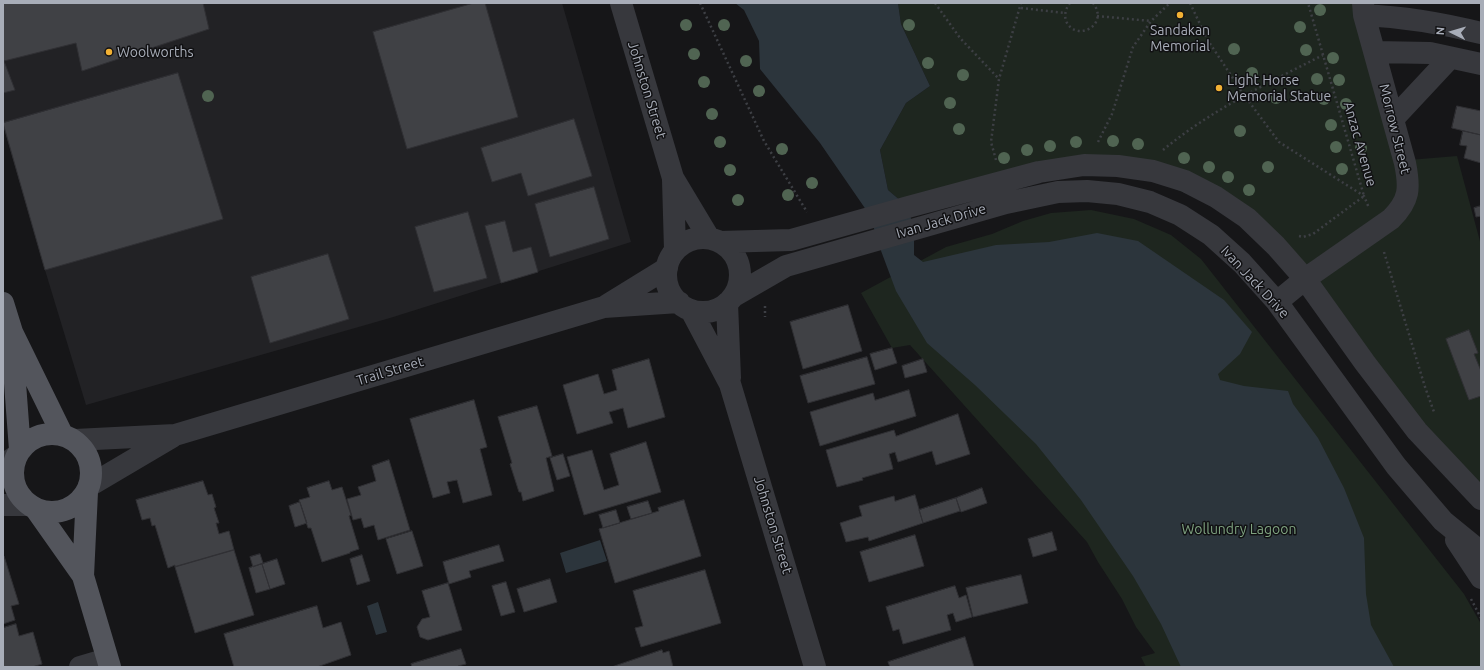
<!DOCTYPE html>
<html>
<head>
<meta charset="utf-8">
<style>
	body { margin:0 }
	#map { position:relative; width:1484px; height:670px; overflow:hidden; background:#161618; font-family:Ubuntu,sans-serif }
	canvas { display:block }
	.frame { position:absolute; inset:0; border:4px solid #a8adb8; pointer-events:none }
	.north { position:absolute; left:1432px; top:12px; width:40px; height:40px; -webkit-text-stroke:3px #111113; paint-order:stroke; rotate:275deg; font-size:11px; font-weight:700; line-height:16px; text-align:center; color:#a8adb8 }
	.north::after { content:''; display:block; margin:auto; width:14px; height:18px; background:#a8adb8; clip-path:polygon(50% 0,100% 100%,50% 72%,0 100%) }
</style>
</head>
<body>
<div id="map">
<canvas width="1484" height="670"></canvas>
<div class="frame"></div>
<div class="north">N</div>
</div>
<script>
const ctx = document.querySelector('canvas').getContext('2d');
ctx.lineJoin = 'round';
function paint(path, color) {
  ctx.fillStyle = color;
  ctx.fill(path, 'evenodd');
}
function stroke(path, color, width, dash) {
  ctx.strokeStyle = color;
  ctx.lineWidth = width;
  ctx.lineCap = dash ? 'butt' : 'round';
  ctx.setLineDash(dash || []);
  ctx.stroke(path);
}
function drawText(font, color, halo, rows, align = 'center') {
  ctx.font = font + ' Ubuntu,sans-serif';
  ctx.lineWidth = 3;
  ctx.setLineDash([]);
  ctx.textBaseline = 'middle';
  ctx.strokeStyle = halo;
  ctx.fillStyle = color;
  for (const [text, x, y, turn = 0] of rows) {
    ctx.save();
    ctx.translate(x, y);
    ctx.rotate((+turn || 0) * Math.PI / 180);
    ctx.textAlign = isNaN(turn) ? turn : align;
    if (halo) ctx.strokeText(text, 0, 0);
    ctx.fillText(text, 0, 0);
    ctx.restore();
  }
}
const built = new Path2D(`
	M3,3h559l69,239 -241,76 -304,87 -41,-135 -42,-145z`);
const green = new Path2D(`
	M898,3h465l44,197 -102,79 -58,-61 -129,-52 -210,41 -20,-17 -8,-40 26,-47 24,-17 -29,-62z
	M1457,156l24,89v250l-172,-215 83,-56 17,-64z
	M1091,210l43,9 37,16 30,24 263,335 17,30v43h-335l-5,-10 14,-4 -19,-26 -14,-28 -24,-37 -11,-20 -177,-197 -18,3 -31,-55 85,-46 46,-13 31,-13 28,-8z`);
const water = new Path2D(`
	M735,3h163l3,21 29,62 -24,17 -26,47 8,40 20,17 6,23v25l9,7 73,-17 53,-3 48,-9 41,8 86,59 28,32 -12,22 -22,20 2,6 24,6 44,5 5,13 25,34 26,50 20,50 2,56 5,31 23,42h-213l-20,-43 -28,-48 -52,-76 -45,-56 -61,-59 -48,-42 -31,-52 -19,-51 -6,-23 -51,-74 -60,-74 -1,-28 -15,-31z
	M600,540l7,21 -41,12 -6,-20z
	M378,602l9,30 -11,3 -9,-29z`);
const building = new Path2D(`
	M3,3h200l6,26 -127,42 -6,-28 -72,18 11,29 -12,3z
	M474,3h11l33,114 -111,32 -34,-117z
	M178,73l45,146 -178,51 -42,-147z
	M1457,106l24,5v24l-29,-7z
	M574,119l18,57 -64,20 -7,-23 -29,9 -11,-34z
	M1463,131l18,4v28l-17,-5 3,-12 -7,-1z
	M594,187l15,52 -59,18 -15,-53z
	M1481,206v10l-5,1 -2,-9z
	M468,212l19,66 -53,14 -19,-65z
	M505,221l8,31 18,-5 7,25 -37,11 -16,-57z
	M328,254l21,65 -79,24 -19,-66z
	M848,305l14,46 -59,18 -13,-47z
	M1469,330l9,23 -4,1 7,17v25l-12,4 -23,-61z
	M892,348l5,15 -22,7 -5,-16z
	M867,357l8,27 -67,19 -8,-27z
	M649,359l16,58 -37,11 -5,-20 -14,4 4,11 -36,11 -14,-49 35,-11 6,20 13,-4 -5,-20z
	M923,359l4,13 -22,6 -3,-12z
	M909,390l7,26 -96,30 -10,-34 63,-19 2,7z
	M474,400l13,47 -7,2 12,46 -29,8 -6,-23 -10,2 3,11 -17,5 -23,-79z
	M537,406l15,50 -6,2 8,33 -31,10 -2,-9h-2l-9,-28 2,-1 -14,-46z
	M958,414l12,40 -34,11 -4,-14 -34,11 -3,-10 -6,2 4,15 -31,9 1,2 -26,7 -11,-37 68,-20 2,6z
	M646,442l15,50 -77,23 -17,-58 25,-7 12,40 15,-5 -9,-31z
	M563,454l7,22 -13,4 -7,-22z
	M389,460l21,70 -32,10 -4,-15 -10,3 -3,-10 -8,2 -6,-21 14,-4 -3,-8 18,-6 -4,-15z
	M203,481l5,14 4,-1 4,13 -2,1 5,15h-3l3,11 10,-3 5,19 -59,17v-2l-7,3 -13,-43 -3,1 -2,-8 -8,2 -6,-20z
	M329,481l3,9 10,-3 9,28 -2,1 10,33 -9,3v1l-28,9 -11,-34h-3l-9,-28 11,-3 -3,-9z
	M982,488l5,15 -26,9 -5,-14z
	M915,495l8,28 -54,18 -1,-4 -22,5 -6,-19 22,-7 -3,-10 35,-10 1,5z
	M956,498l4,13 -37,12 -4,-13z
	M684,500l17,56 -86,27 -16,-54 60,-18 -1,-3z
	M648,501l4,12 -21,6 -4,-12z
	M300,502l7,21 -12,4 -6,-21z
	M616,510l4,13 -17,5 -4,-13z
	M412,531l11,35 -26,8 -11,-35z
	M1052,532l5,18 -24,7 -5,-18z
	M915,535l9,31 -55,16 -9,-30z
	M499,545l5,16 -35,10 2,6 -22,7 -6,-22z
	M234,550l20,65 -59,18 -20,-66z
	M260,554l3,9 -10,4 -3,-10z
	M362,555l8,26 -13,4 -7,-26z
	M3,556h1l15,48 -8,2 4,14 -12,4z
	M277,559l8,25 -15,5 -8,-25z
	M262,564l8,25 -14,4 -7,-25z
	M705,570l16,53 -80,24 -6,-19 8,-2 -10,-35z
	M1021,575l7,28 -55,14 -7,-29z
	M550,579l7,23 -33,10 -7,-23z
	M506,582l9,30 -14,4 -9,-30z
	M448,583l14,47 -34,10 -8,-3 -3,-10 5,-8 8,-2 -8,-26z
	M955,586l4,12 7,-3 6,22 -16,5 -3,-9 -6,2 4,15 -48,14 -4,-15 -6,2 -7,-24z
	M317,606l6,22 18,-6 10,33 -34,12h-83l-10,-33z
	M16,624l3,12 14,-4 9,32 -10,3h-29v-39z
	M965,637l9,30h-84l-2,-5z
	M461,649l5,15 -8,2 1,1h-47l-1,-3z
	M662,650l1,3 6,-2 4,16h-61z`);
const path = new Path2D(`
	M700,3l64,138 43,71
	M935,3l25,35 39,41
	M1070,3c-4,5 -6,11 -4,18 10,22 44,4 27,-18
	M1190,3l17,36 37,56 35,47 85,54 5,12
	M1021,8l44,5
	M1097,16l54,5
	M1098,142l14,-28 21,-67 18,-26 19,-18
	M1163,150c48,-40 105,-67 160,-95
	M996,160l-5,-18 8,-63 22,-76
	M1299,236l4,1 10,-3 51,-38 -56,-193
	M1384,252l41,135 9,25
	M765,306v11
	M1471,599l10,19`);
const minor = new Path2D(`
	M621,3l52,175 36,60
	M1364,15c42,2 77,8 117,18
	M1375,52l55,1 51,11
	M1394,118l56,-60
	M673,180l2,70
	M666 275a37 37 0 1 1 74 0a37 37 0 1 1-74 0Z
	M720,242l71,-2 117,-33 131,-35 45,-7 34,1 35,5 32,10 31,16 31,21 29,28 29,33 60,84 52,68 64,68
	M734,296l52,-30 220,-63 52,-11 29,-1 31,3 32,8 30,13 31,20 31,28 35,39 119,164 47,55 38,31
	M1277,302l28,-23 86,-60c19,-19 19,-31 14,-56l-41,-148 -1,-12
	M727,303l3,75
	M607,305l60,-37
	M691,310l39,74 85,283
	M75,440l100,-5 429,-128 75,-5
	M3,465l13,-9
	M89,486l83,-49
	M3,505h27
	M1456,540l25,38
	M80,667l27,-8`);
const major = new Path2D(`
	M3,303l9,29 50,102
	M12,343l8,107
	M13 473a39 39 0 1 1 78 0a39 39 0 1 1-78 0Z
	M87,492l-4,84 27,91
	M35,508l48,68`);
const trees = [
	[1320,10],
	[686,25],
	[724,25],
	[909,25],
	[1300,27],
	[1234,49],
	[1306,50],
	[694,54],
	[1333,58],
	[746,61],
	[928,63],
	[1252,73],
	[963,75],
	[1317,79],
	[1339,80],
	[704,82],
	[759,91],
	[208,96],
	[1276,98],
	[1324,99],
	[950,103],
	[1346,104],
	[712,114],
	[1331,125],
	[959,129],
	[1240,131],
	[1113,141],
	[720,142],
	[1076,142],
	[1138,144],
	[1050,146],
	[1336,147],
	[1361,148],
	[782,149],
	[1027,150],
	[1004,158],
	[1184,158],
	[1209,167],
	[1268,167],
	[1342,169],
	[730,170],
	[1228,177],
	[812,183],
	[1249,190],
	[788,195],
	[738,200]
];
const markers = [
	[1180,15,4,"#f2b134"],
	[109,52,4,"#f2b134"],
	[1219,88,4,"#f2b134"]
];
const poiNames = [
	["Sandakan",1180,30,"center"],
	["Memorial",1180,46,"center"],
	["Woolworths",117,52],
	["Light Horse",1227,80],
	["Memorial Statue",1227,96]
];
const streetNames = [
	["Johnston Street",647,90,73],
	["Morrow Street",1395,129,76],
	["Anzac Avenue",1360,144,74],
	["Ivan Jack Drive",941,221,-16],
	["Ivan Jack Drive",1255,282,47],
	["Trail Street",390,371,-17],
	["Johnston Street",773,525,73]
];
const parkNames = [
	["Wollundry Lagoon",1239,529]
];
paint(built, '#222225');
paint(green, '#1e261f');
paint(water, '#2c353c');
paint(building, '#404145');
stroke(building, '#303034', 1);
stroke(path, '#3d3f44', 2.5, [2, 3]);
stroke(minor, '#37383d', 22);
stroke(major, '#53555c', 22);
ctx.fillStyle = '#506452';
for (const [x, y] of trees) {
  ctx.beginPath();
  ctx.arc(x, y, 6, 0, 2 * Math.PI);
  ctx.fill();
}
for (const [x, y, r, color] of markers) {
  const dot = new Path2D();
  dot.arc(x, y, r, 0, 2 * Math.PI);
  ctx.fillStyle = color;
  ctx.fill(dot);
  stroke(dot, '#111113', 1.5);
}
drawText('14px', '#a8adb8', '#111113', poiNames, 'left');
drawText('14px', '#a8adb8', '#111113', streetNames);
drawText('14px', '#7fa381', '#111113', parkNames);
</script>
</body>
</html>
